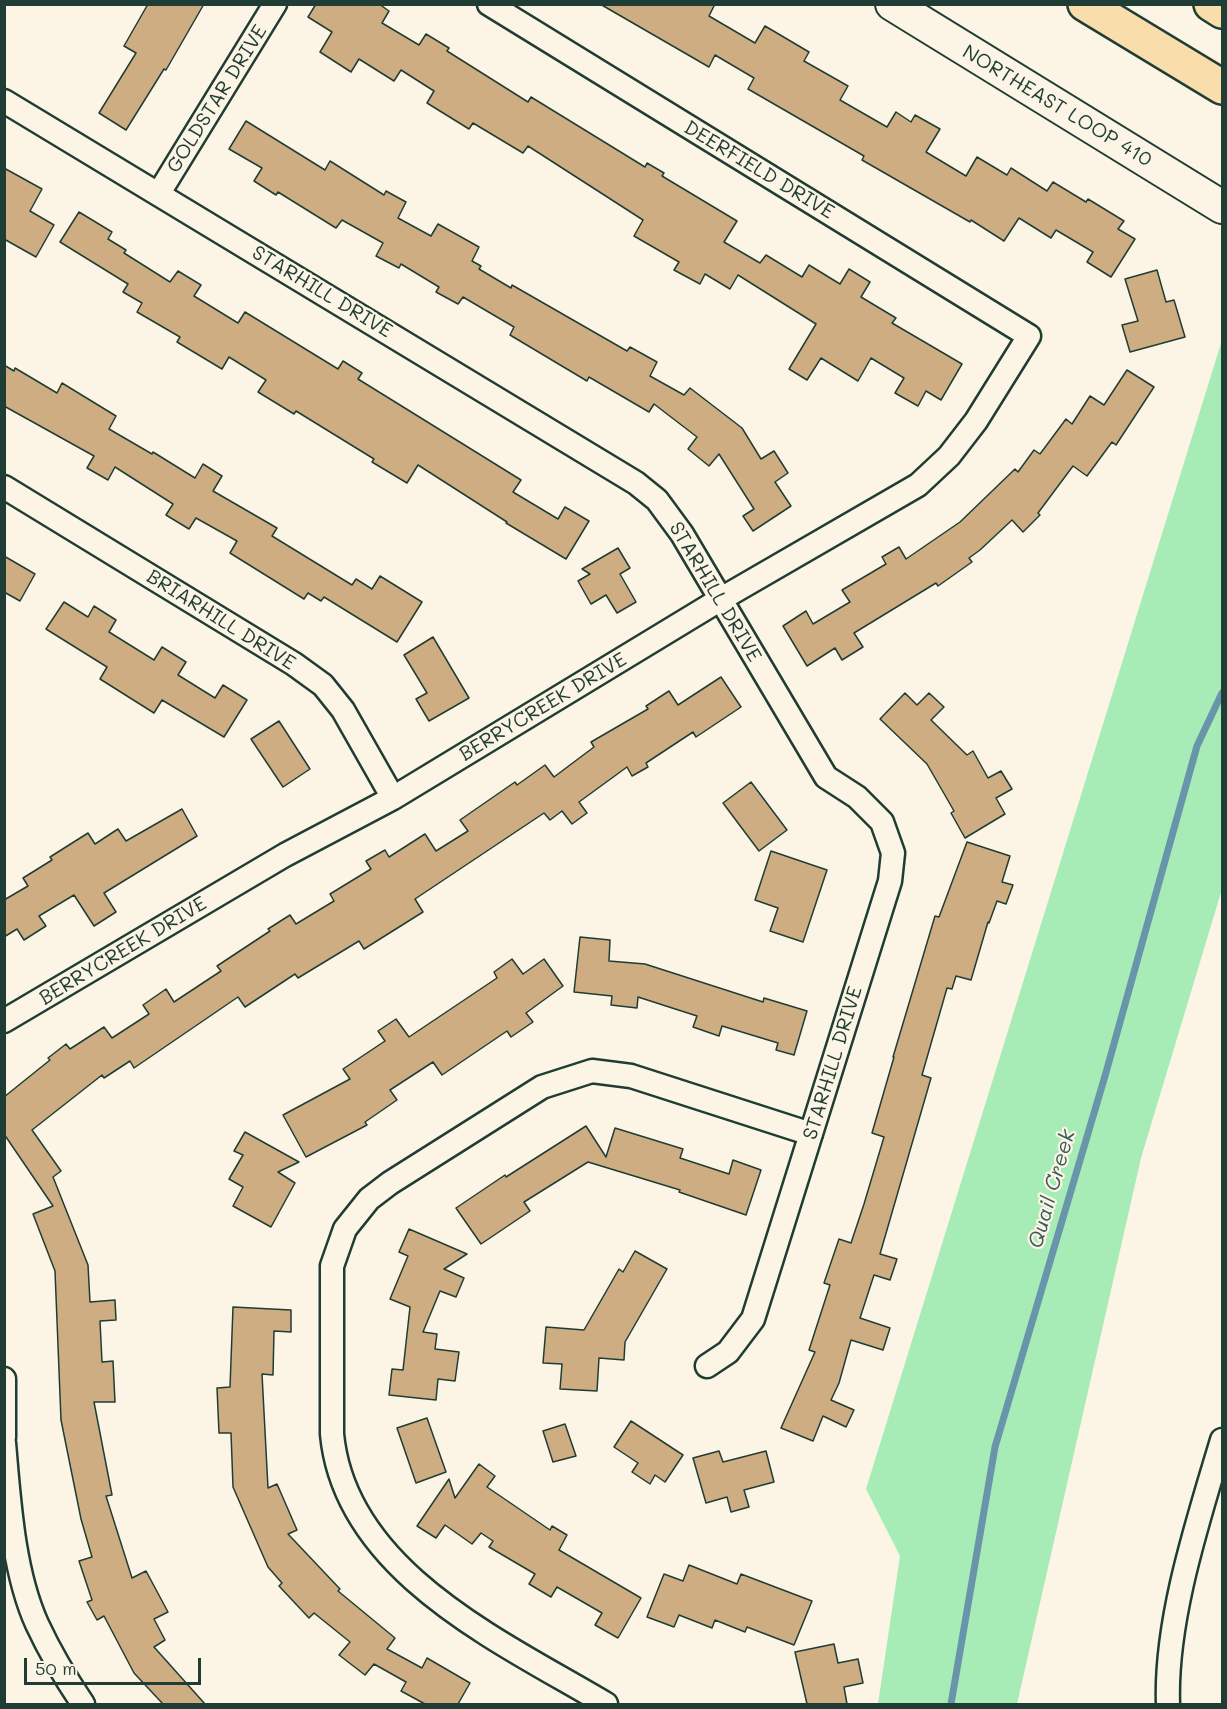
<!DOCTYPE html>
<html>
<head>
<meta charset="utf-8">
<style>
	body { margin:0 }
	#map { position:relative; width:1227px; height:1709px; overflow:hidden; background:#fcf5e5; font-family:Mali,sans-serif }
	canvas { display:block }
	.frame { position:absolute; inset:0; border:6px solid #1f3d34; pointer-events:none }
	.scale { position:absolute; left:24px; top:1658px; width:177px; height:27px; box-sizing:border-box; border:3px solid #1f3d34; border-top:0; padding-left:8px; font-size:18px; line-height:21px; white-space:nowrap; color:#1f3d34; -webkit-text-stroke:4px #fcf5e5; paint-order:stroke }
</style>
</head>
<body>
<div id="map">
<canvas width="1227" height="1709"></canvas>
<div class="frame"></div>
<div class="scale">50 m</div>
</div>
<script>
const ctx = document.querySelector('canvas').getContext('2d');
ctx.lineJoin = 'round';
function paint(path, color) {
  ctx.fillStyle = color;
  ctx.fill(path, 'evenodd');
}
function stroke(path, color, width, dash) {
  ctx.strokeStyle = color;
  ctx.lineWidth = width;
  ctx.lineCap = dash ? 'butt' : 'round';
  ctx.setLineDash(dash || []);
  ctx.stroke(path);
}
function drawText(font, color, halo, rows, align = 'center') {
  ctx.font = font + ' Mali,sans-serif';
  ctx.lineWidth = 4.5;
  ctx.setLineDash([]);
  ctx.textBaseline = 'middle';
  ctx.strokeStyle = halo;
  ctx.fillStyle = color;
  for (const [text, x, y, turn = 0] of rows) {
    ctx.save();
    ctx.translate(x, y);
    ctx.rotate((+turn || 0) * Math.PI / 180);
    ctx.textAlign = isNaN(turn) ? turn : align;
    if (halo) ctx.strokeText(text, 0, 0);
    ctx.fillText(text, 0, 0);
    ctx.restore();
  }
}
const green = new Path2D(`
	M1222,340v549l-81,269 -124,546h-139l22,-148 -34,-67z`);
const stream = new Path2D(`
	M951,1704l44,-257 110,-371 92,-330 25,-53`);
const building = new Path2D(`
	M148,4h56l-38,66 -2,-1 -38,61 -27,-17 37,-60 -12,-7z
	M316,4h63l10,7 -7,12 37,22 7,-11 23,14 -2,3 81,51 3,-5 114,70 2,-4 17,10 -2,3 75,45 -13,21 36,21 6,-8 36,22 7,-12 31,19 9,-15 21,13 -9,15 35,21 -4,5 70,41 -21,36 -15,-9 -8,15 -23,-13 9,-15 -33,-20 -13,23 -37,-23 -14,22 -18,-11 27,-45 -78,-49 -8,14 -25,-15 -5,10 -26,-14 5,-8 -45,-26 9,-16 -115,-74 -5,7 -50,-30 -4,6 -42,-26 7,-12 -33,-21 -7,11 -35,-22 -8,13 -31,-20 12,-20 -24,-15z
	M600,4h115l-6,12 46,27 10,-17 44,26 -5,9 44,25 -8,14 47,27 9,-15 15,10 4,-7 25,14 -14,23 40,24 11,-19 30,18 4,-7 36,23 6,-9 33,20 2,-3 36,22 -6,8 17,10 -24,38 -24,-15 6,-10 -37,-22 -5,8 -32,-20 -15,23 -33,-21 -1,2 -108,-62 2,-4 -116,-67 6,-11 -39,-23 -6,12z
	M246,121l79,49 5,-9 54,34 2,-4 20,11 -8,16 33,18 7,-12 41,23 -7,14 9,5 -2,3 32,19 1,-3 115,66 3,-4 27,15 -7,14 34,19 6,-7 52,40 19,31 13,-8 14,22 -13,9 16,24 -38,25 -10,-15 11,-7 -35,-55 -10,12 -21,-17 9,-12 -43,-33 -5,8 -60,-35 -2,4 -77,-46 4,-8 -51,-30 -5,7 -22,-12 3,-5 -38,-23 -2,4 -23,-12 7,-13 -41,-23 -6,8 -58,-36 -2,3 -22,-14 8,-13 -33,-19z
	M4,168l38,21 -12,22 24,14 -18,32 -32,-18z
	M79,212l33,20 -4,7 18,11 -2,3 46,29 8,-11 23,14 -7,11 44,27 7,-11 93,57 5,-8 19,12 -4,6 163,101 -8,12 45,27 7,-12 24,14 -23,38 -60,-36 1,-1 -89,-57 -11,18 -35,-21 2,-3 -78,-48 -2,3 -36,-22 8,-12 -37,-23 -7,12 -45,-27 3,-5 -43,-25 5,-9 -19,-11 5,-8 -68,-42z
	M1157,270l9,32 8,-2 11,37 -55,15 -8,-27 16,-4 -13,-42z
	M4,365l10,6 1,-3 42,25 5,-10 54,33 -7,13 43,25 1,-2 42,26 8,-14 19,12 -9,15 64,37 -5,8 80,49 4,-6 16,10 8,-13 42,26 -25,40 -73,-45 -3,4 -13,-8 -4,6 -74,-46 7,-12 -41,-23 -7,11 -23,-14 7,-11 -58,-37 -7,13 -21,-12 7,-12 -90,-50z
	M1127,370l27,17 -38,58 -4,-3 -25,34 -14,-10 -35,47 2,2 -17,17 -11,-12 -32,30 -11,8 3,4 -34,24 -2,-3 -82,50 9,14 -21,13 -7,-12 -28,18 -24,-40 23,-15 7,13 37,-22 -8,-12 44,-26 -4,-7 17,-10 7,12 54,-37 55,-53 3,3 16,-22 6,4 26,-35 6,5 18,-28 14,9z
	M618,548l12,20 -10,6 16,28 -19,11 -11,-18 -15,9 -13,-23 12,-7 -8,-5z
	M4,556l31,18 -15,27 -16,-9z
	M64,602l24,15 6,-11 22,14 -7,12 45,28 8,-13 24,15 -8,13 37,23 8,-13 24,15 -23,37 -62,-37 -8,13 -54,-34 7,-12 -61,-38z
	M433,637l36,61 -40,23 -13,-22 11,-6 -23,-38z
	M721,677l20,30 -45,30 -3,-5 -47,31 2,4 -16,9 -5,-9 -48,35 8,11 -15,11 -10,-13 -12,9 -6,-7 -129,86 8,13 -59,37 -5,-8 -61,37 -3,-4 -50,33 -7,-10 -104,71 -4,-7 -26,17 -2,-3 -70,55 29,41 -8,6 35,88 2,37 25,-2 1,20 -16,1 2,41 11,-1 2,41h-21l18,93 -6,1 26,82 14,-7 22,41 -14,7 11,21 -11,7 51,57h-42l-29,-31 -30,-57 -7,4 -10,-18 5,-2 -13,-39 13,-4 -11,-38 -20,-99 -6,-149 -22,-57 20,-8 -49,-72v-37l46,-37 -2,-2 18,-14 4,5 34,-22 8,11 37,-24 -6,-9 23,-16 8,13 47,-31 -4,-5 53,-35 -2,-2 22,-14 6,9 38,-23 -4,-7 41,-25 -5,-8 19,-11 4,7 36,-23 11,17 32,-20 -8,-11 55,-38 2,3 28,-20 9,12 40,-30 -3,-5 57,-33 -2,-3 23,-15 9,14z
	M905,693l12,12 12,-12 15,14 -13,13 36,35 6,-4 15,27 13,-7 11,18 -16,9 9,16 -40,24 -14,-25 3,-2 -27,-47 -47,-45z
	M279,721l31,48 -27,18 -32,-48z
	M751,782l36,48 -28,21 -36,-48z
	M182,809l15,27 -93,57 12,19 -22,14 -20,-31 -35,21 7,10 -22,14 -7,-11 -13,8v-37l24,-14 -5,-8 29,-18 -2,-3 38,-24 7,11 23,-15 8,12z
	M967,842l43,14 -8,26 11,3 -7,19 -9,-3 -8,22 -1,-1 -17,58 -15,-4 -4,13 -5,-1 -25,87 9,3 -51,176 17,5 -7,21 -16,-5 -14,43 30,10 -7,22 -32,-10 -12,43 -8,17 23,10 -8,17 -23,-11 -10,25 -32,-13 34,-76 -6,-2 21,-65 -6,-2 15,-44 12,4 13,-39 20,-67 -12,-4 22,-76h-1l42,-141 4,1z
	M771,851l56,19 -24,72 -33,-11 8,-23 -23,-8z
	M580,937l30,3 -1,21 36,3 118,38 1,-4 43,13 -13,44 -18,-5 2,-7 -56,-17 -3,10 -26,-9 4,-11 -59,-19 -1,11 -26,-3 1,-9 -38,-4z
	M512,959l11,15 21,-15 19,27 -37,27 7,9 -22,15 -4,-6 -65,44 -9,-13 -43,28 7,10 -32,22 2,3 -61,32 -23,-42 67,-36 -7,-10 42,-28 -7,-10 18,-12 13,18 88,-59 -3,-6z
	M586,1126l20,31 9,-29 68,21 -3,9 49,16 4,-14 28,10 -15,45 -67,-23 1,-2 -92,-28 -64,40 6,9 -49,33 -25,-36 49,-33 1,2z
	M245,1132l54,30 -21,10 17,11 -24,44 -38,-21 10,-19 -14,-8 14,-24 -9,-4z
	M409,1229l58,25 -23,15 20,9 -8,19 -16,-6 -17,41 14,2 -2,15 24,3 -4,29 -17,-2 -2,21 -47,-5 3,-26 11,1 7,-63 -20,-8 18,-43 -9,-4z
	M635,1251l32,18 -42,73 -1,18 -25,-2 -2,33 -37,-2 2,-25 -19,-1 3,-36 38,3 35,-61 4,3z
	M233,1307l58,3v22l-17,-1 -1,44 -11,-1 6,114 9,-4 20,46 -9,4 52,55 -2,2 57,47 -8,11 35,19 5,-10 43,25 -12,21h-33l-24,-13 5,-9 -32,-18 -9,11 -26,-20 11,-13 -36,-29 -5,5 -30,-32 3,-3 -14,-16 -35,-80 -2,-54h-12l-2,-45 13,-1z
	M427,1418l19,54 -30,11 -19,-55z
	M631,1421l52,34 -18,27 -10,-7 -5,9 -18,-12 6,-9 -24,-16z
	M565,1424l11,32 -23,6 -10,-31z
	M719,1451l4,11 43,-11 8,31 -30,8 5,17 -18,5 -4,-15 -21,6 -13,-45z
	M479,1464l16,12 -8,11 63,43 2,-4 15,9 -8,15 82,48 -23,40 -23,-13 7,-12 -45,-26 -6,10 -22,-13 6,-10 -46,-27 4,-6 -12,-8 -9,11 -27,-19 -9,13 -19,-12 32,-47 6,19z
	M689,1565l48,19 4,-10 71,27 -18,44 -47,-18 -2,5 -30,-12 -3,8 -33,-13 -5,12 -27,-10 17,-43 19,7z
	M834,1644l4,19 20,-4 5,24 -19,4 3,17h-40l-12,-52z`);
const street = new Path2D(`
	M4,101l632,382 21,17 25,34 144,243 31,20 25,25 11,31 -3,28 -137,438 -25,33 -21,14
	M159,193l116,-189
	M4,487l290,177 29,21 20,25 50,88
	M4,1021l281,-166 108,-57 328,-199 197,-114 31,-29 27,-35 53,-85 -540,-332
	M4,1379v58
	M4,1443c5,57 9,128 33,181 13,28 29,55 46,80
	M606,1704c-104,-62 -261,-132 -274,-270v-168l13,-37 24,-30 21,-16 152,-96 50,-16 39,5 180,58
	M1168,1704c-3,-84 30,-183 54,-264`);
const secondary = new Path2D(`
	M892,4l330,203`);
const highway = new Path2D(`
	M1085,4l137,83
	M1211,4l11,7`);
const streetNames = [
	["GOLDSTAR DRIVE",217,99,-58],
	["NORTHEAST LOOP 410",1057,106,31],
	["DEERFIELD DRIVE",759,170,31],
	["STARHILL DRIVE",322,292,31],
	["STARHILL DRIVE",715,592,59],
	["BRIARHILL DRIVE",221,620,32],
	["BERRYCREEK DRIVE",543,707,-31],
	["BERRYCREEK DRIVE",123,951,-31],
	["STARHILL DRIVE",833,1063,-73]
];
const waterNames = [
	["Quail Creek",1052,1189,-74]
];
paint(green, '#a7ebb6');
stroke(stream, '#6995aa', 7);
paint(building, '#cdad81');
stroke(building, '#1f3d34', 1.5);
stroke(street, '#1f3d34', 27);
stroke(secondary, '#1f3d34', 36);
stroke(highway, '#1f3d34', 38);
stroke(street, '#fcf5e5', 22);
stroke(secondary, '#fcf5e5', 32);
stroke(highway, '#f9deab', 33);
drawText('20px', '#1f3d34', '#fcf5e5', streetNames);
drawText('italic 21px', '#385a5b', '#fcf5e5', waterNames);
</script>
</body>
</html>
